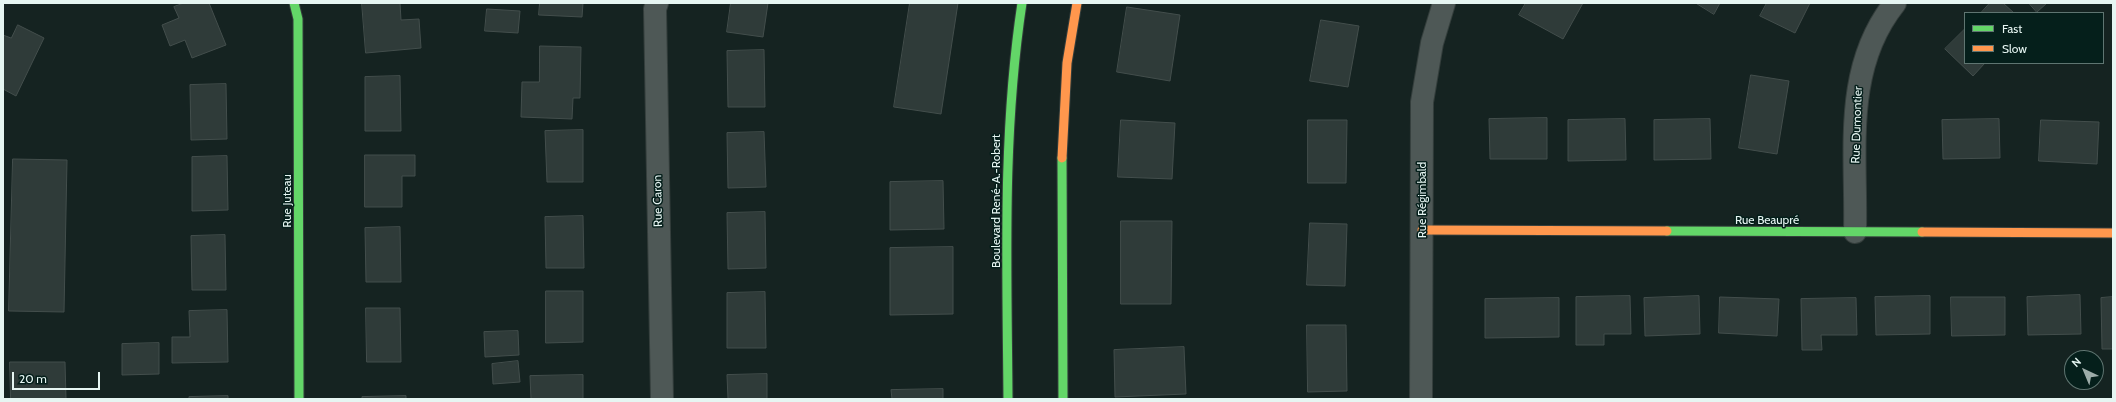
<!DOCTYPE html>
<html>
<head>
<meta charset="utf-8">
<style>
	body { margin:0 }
	#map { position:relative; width:2116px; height:402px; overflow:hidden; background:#152321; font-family:Cabin,sans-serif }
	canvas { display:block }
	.frame { position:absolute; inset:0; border:4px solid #e6f5f2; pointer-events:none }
	.legend { position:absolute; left:1964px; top:12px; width:140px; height:52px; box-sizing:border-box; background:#051f1b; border:1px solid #5f7571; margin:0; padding:5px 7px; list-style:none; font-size:12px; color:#e6f5f2 }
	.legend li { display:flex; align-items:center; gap:8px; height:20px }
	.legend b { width:20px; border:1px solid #5f7571 }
	.north { position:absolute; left:2064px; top:350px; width:40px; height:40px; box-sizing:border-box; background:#051f1b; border:1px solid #5f7571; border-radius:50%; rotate:316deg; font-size:11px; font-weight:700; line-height:16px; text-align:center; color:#e6f5f2 }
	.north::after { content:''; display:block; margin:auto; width:14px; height:18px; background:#9daca9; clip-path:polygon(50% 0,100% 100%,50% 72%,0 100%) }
	.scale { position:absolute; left:12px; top:372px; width:88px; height:18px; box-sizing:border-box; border:2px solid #e6f5f2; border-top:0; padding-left:5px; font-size:12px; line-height:14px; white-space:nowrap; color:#e6f5f2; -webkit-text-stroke:3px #051f1b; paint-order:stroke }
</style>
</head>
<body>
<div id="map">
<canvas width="2116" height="402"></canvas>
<div class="frame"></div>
<ul class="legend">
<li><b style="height:5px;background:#63d668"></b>Fast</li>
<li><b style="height:5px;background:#ff974d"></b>Slow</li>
</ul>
<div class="north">N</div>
<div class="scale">20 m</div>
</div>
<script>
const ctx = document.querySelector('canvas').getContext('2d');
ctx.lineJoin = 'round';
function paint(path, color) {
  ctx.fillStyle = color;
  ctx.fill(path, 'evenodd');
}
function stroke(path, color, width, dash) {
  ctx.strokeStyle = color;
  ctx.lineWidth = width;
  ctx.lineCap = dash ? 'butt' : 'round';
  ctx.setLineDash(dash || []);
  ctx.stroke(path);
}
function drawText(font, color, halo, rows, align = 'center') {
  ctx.font = font + ' Cabin,sans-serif';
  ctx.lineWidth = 3;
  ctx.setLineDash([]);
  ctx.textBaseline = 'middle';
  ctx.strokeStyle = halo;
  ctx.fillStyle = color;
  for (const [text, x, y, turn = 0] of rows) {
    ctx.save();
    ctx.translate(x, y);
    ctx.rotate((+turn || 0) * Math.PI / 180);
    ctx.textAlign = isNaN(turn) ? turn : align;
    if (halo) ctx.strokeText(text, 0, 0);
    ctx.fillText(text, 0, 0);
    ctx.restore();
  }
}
const building = new Path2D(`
	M184,3h25l17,42 -34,13 -7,-18 -15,6 -8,-21 17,-7 -5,-11z
	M362,3h38l1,17 18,-1 2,29 -55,5z
	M540,3h43l-1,14 -43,-2z
	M731,3h37l-5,34 -36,-5z
	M910,3h48l-17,111 -47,-7z
	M1526,3h57l-20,36 -44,-24z
	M1696,3h24l-6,11z
	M1767,3h43l-15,30 -35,-17z
	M1990,3h13l11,10h-33z
	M2029,3h18l-10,9z
	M1127,7l53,8 -10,66 -53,-9z
	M487,9l33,2 -2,22 -33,-2z
	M1321,20l38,6 -11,61 -38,-6z
	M18,25l26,13 -28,58 -13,-7v-54l8,3z
	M1965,29v34h20l-12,13 -28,-27z
	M540,46l41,1 -1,51h-7l-1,21 -51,-2 1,-35h17z
	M764,50l1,57h-37l-1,-56z
	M1751,75l38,6 -12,73 -38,-6z
	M400,76l1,55h-36v-54z
	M226,84l1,55 -36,1 -1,-55z
	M1547,118v41h-57l-1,-40z
	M1625,119l1,41 -58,1v-41z
	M1710,119l1,40 -57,1v-40z
	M1999,119l1,39 -57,1 -1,-39z
	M1121,120l54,3 -3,56 -54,-2z
	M1308,120h39l-1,63h-38z
	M2041,120l58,2 -2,42 -58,-3z
	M583,130v52h-36l-2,-51z
	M764,132l2,55 -38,1 -1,-55z
	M365,155h50v21h-13v31h-37z
	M227,156l1,54 -36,1v-54z
	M13,159l54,1 -3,152 -55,-1z
	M943,181l1,48 -54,1v-48z
	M765,212l1,56 -38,1 -1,-56z
	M583,216l1,52h-38l-1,-51z
	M1121,221h51l-1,83h-50z
	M1310,223l37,1 -2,62 -38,-1z
	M400,227l1,55h-35l-1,-54z
	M225,235l1,55h-34l-1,-54z
	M953,247v67l-63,1v-67z
	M546,291h37v51l-37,1z
	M765,292l1,56h-39v-55z
	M2080,295l1,39 -53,1 -1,-38z
	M1630,296l1,38h-27v11h-28v-48z
	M1699,296l1,38 -55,2 -1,-38z
	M1930,296v38l-54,1 -1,-38z
	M1720,297l59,2 -2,37 -58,-3z
	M1951,297h54v38l-53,1z
	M2113,297v52h-11l-1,-51z
	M1559,298v39l-74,1v-39z
	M1856,298l1,37h-36l1,15h-20l-1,-51z
	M366,308h34l1,54h-34z
	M227,310l1,52 -56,1v-26h18l-1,-26z
	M1307,325h39l1,66 -39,1z
	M518,331l1,24 -34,2 -1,-25z
	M159,343v31l-37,1v-31z
	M1184,347l2,47 -71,3 -1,-47z
	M518,361l2,21 -27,2 -1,-20z
	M10,362h55l1,37h-55z
	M767,374v25h-39l-1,-24z
	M583,375v24h-52l-1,-23z
	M943,389v10h-51l-1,-9z
	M228,396v3h-39v-2z
	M406,396v3h-44v-2z`);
const street = new Path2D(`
	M657,3l-2,6 7,390
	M1855,232c2,-79 -13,-163 40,-229
	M1421,399l1,-297 10,-59 12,-40`);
const fast = new Path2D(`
	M294,3l4,16 1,380
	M1062,158l1,241
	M1667,231l255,1
	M1008,399c-1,-133 -6,-264 14,-396`);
const slow = new Path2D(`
	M1062,158l5,-95 10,-60
	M1422,230l245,1
	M1922,232l191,1`);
const streetNames = [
	["Rue Dumontier",1857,125,-88],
	["Rue Régimbald",1422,200,-90],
	["Rue Juteau",287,201,-90],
	["Rue Caron",658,201,-91],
	["Boulevard René-A.-Robert",996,201,-90],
	["Rue Beaupré",1767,220]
];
paint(building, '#2f3b39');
stroke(building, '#434e4c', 1);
stroke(street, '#343e3c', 24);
stroke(fast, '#343e3c', 11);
stroke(slow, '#343e3c', 11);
stroke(street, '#4e5856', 22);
stroke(fast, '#63d668', 9);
stroke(slow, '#ff974d', 9);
drawText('12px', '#e6f5f2', '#051f1b', streetNames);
</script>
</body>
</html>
